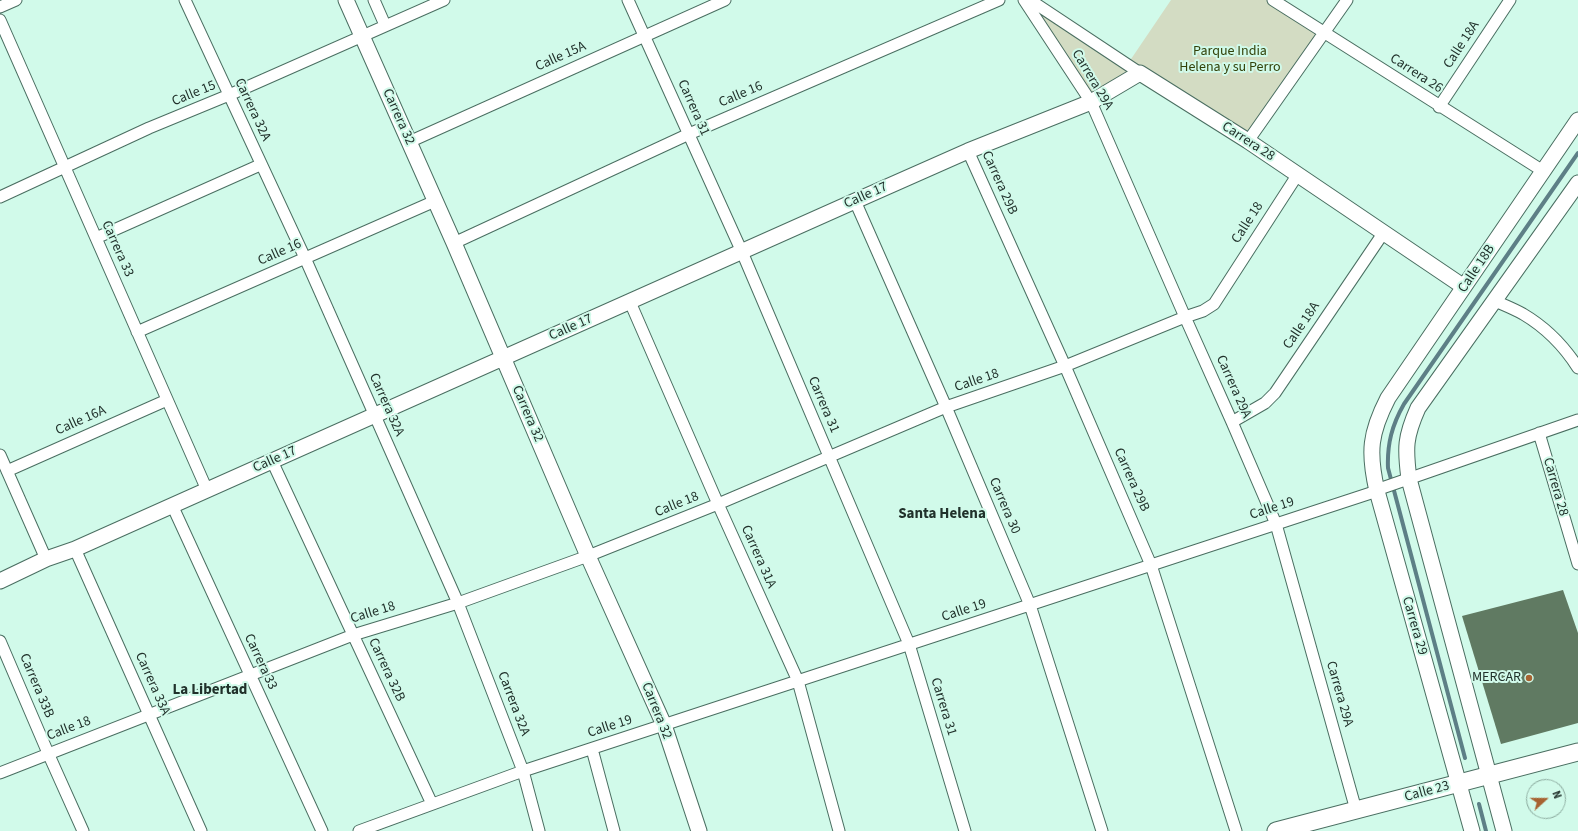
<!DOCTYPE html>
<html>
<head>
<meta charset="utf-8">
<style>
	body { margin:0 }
	#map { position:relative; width:1578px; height:831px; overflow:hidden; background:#d1faea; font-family:"Source Sans 3",sans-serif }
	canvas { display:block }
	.north { position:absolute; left:1526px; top:779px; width:40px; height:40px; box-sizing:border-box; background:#d1faea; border:1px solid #8baa9e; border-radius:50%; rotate:69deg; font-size:11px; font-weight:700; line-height:16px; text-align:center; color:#21312b }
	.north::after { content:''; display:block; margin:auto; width:14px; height:18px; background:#a76332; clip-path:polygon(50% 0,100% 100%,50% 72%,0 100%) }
</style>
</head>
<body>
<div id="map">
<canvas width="1578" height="831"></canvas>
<div class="north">N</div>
</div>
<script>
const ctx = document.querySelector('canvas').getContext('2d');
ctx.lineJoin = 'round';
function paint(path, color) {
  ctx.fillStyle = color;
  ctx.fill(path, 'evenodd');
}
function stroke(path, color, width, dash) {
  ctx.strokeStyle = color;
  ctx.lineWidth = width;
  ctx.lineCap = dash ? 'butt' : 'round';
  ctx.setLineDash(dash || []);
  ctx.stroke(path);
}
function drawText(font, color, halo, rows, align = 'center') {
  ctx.font = font + ' "Source Sans 3",sans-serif';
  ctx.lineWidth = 4;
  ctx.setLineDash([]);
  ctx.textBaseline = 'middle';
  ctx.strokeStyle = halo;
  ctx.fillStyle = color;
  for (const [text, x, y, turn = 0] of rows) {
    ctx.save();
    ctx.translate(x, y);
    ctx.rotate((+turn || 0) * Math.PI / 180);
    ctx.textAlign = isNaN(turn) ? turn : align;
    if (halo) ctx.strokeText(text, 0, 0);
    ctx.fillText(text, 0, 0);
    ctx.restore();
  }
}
const green = new Path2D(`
	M1030,0l97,65 44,-65h102l51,32 -76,109 -108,-68 -49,29z`);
const stream = new Path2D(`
	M1465,758l-77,-290c-1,-24 4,-43 16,-64l174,-251
	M1479,804l7,27`);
const building = new Path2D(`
	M1563,590l15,43v90l-77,21 -39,-128z`);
const street = new Path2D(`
	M185,0l120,258 153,345 65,168 16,60
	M374,0l11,25
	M628,0l114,252 167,392 56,187
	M1024,0l67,102 94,215 47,105 44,102 80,286
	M1030,0l110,73
	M1273,0l270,171
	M0,7l16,-7
	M0,20l207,470
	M1439,107l71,-107
	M1248,141l99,-141
	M409,142l316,-142
	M968,151l97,215 86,199 85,266
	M0,197l149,-69 80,-33 215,-95
	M855,201l91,206 84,198 72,226
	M96,238l164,-73
	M454,243l235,-109 310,-134
	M1495,301c9,4 19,8 28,13 22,13 41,32 55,54
	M630,302l88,202 80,177 41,150
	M137,332l298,-131
	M1232,422l33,-19 10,-10 109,-161
	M1539,433l39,131
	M0,455l46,104
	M272,461l160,343
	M7,471l160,-71
	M172,505l150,326
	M75,549l126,282
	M0,641l48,112 35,78
	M592,749l22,82
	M0,773l353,-138 105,-32 130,-47 130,-52 228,-97 119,-41 120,-49 18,-6 11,-7 84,-130
	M359,831l164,-60 854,-280 5,-3 196,-68`);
const secondary = new Path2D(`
	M346,0l108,243 134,313 76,169 35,106
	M0,581l46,-22 29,-10 132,-59 648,-289 113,-50 123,-49 49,-29 108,68 216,146
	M1472,831l-95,-340c-9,-39 -7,-58 11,-93l190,-278
	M1504,831l-95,-352c-4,-31 -4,-42 9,-71l160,-225`);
const primary = new Path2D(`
	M1276,831l302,-79`);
const markers = [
	[1529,678,4,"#a76332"]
];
const streetNames = [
	["Calle 18A",1462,45,-57],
	["Calle 15A",561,57,-24],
	["Carrera 26",1416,74,33],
	["Carrera 29A",1092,80,59],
	["Calle 15",194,94,-22],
	["Calle 16",741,95,-23],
	["Carrera 31",693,108,66],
	["Carrera 32A",252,110,65],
	["Carrera 32",398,117,66],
	["Carrera 28",1248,142,33],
	["Carrera 29B",999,183,66],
	["Calle 17",866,196,-24],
	["Calle 18",1248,223,-57],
	["Carrera 33",117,249,66],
	["Calle 16",280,253,-24],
	["Calle 18B",1477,269,-56],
	["Calle 18A",1302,326,-56],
	["Calle 17",571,328,-24],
	["Calle 18",977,381,-19],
	["Carrera 29A",1233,387,66],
	["Carrera 32A",386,405,66],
	["Carrera 31",823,405,67],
	["Carrera 32",527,414,67],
	["Calle 16A",81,421,-24],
	["Calle 17",275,460,-24],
	["Carrera 29B",1131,480,66],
	["Carrera 28",1555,487,74],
	["Calle 18",677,505,-22],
	["Carrera 30",1004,506,67],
	["Calle 19",1272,509,-18],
	["Carrera 31A",758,557,66],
	["Calle 19",964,611,-18],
	["Calle 18",373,613,-17],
	["Carrera 29",1414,626,74],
	["Carrera 33",260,662,65],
	["Carrera 32B",386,670,65],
	["Carrera 33A",152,684,66],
	["Carrera 33B",36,686,67],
	["Carrera 29A",1339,694,74],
	["Carrera 32A",513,704,69],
	["Carrera 31",943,707,73],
	["Carrera 32",656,711,68],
	["Calle 19",610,727,-18],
	["Calle 18",69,729,-21],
	["Calle 23",1427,792,-15]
];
const parkNames = [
	["Parque India",1230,52],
	["Helena y su Perro",1230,68]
];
const poiNames = [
	["MERCAR",1521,678]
];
const neighbourhoodNames = [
	["Santa Helena",942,515],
	["La Libertad",210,691]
];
paint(green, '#d3dcc3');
stroke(stream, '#5d7f86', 4);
paint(building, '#607a62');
stroke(street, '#4a6e61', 13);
stroke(secondary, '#4a6e61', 17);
stroke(primary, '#4a6e61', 19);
stroke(street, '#fff', 11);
stroke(secondary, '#fff', 15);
stroke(primary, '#fff', 17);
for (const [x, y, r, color] of markers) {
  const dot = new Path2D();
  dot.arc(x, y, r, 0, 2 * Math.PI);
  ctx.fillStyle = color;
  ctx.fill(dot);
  stroke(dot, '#d1faea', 1.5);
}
drawText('14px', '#21312b', '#d1faea', streetNames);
drawText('14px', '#324109', '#d1faea', parkNames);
drawText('14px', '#21312b', '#d1faea', poiNames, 'right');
drawText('bold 15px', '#21312b', '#d1faea', neighbourhoodNames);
</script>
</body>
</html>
